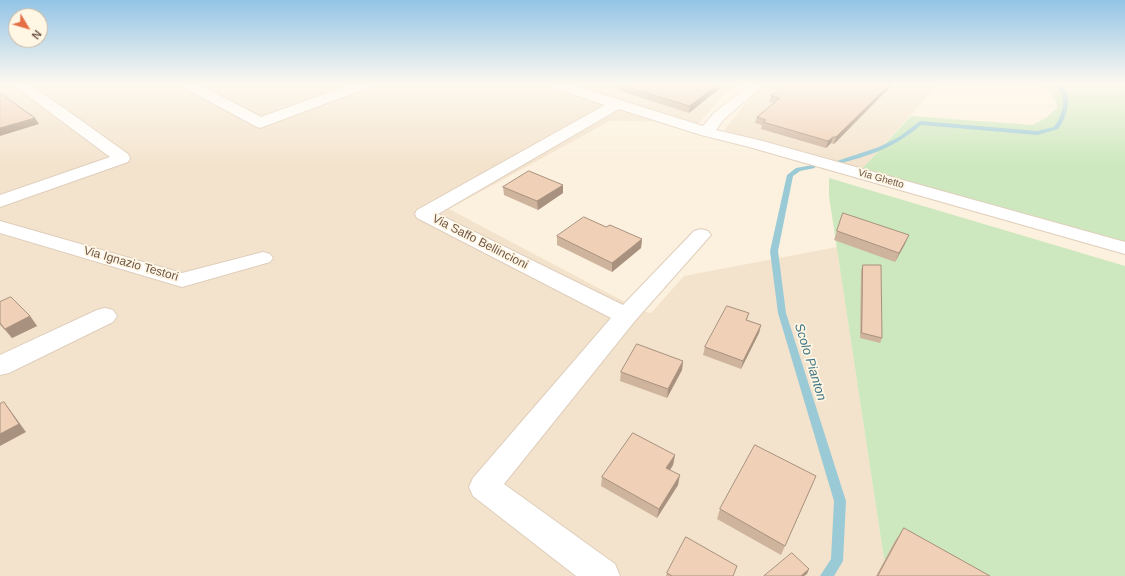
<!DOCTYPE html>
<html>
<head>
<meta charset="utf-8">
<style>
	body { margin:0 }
	#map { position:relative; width:1125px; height:576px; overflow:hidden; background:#fcf1de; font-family:Helvetica,sans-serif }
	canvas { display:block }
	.north { position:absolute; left:8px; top:8px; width:40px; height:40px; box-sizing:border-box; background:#fff6e4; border:1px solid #c6b7a5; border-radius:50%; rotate:128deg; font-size:11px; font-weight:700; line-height:16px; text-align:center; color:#715847 }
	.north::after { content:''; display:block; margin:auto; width:14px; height:18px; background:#e56f44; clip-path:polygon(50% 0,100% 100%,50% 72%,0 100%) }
</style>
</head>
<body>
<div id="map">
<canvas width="1125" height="576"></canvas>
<div class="north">N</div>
</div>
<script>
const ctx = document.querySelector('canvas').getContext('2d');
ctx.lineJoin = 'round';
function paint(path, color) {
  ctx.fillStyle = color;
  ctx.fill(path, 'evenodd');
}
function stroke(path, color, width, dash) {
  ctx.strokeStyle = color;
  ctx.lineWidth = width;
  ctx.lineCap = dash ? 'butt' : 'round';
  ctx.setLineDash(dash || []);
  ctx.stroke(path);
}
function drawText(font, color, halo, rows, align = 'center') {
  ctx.font = font + ' Helvetica,sans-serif';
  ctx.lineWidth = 3.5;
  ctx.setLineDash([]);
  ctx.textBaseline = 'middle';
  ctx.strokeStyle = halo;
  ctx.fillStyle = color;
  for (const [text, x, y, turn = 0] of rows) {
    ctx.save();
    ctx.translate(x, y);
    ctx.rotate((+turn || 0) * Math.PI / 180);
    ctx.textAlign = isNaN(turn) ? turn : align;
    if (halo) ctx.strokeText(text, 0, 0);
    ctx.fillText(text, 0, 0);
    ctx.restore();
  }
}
const residential = new Path2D(`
	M0,84h734l-37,41 -9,-3 -78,-1 -161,88 193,102 9,2 33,-37 153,-29 47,312 33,17h-917z
	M761,84h173l4,1 -79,87 -96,-27 -39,-15z`);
const green = new Path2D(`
	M1039,84h86v163l-266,-75 52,-56 121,9 14,-7 12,-11 -7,-15z
	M829,178l296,88v310h-208l-33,-17 -55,-363z`);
const stream = new Path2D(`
	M1052,84c25,0 16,33 6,45l-21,6 -116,-10c-26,22 -51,31 -84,39l-3,-2 45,-15 20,-10 21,-16 117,10 17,-4c6,-8 13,-24 7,-34 -2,-4 -6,-6 -9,-9z
	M813,165l2,1v2l-15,3 -7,5 -15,75 8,62 60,188 -3,60 -9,15h-14l11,-17 3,-58 -56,-188 -8,-62 17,-76 9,-7z`);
const minor = new Path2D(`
	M12,84h16l40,27 60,43 2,4 -2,4 -128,45v-12l110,-38z
	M181,84h17l63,33 91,-33h20l-2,3 -110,41 -5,-2 -72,-39z
	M548,84h21l134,42 11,-13 36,-29h15l-41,35 -8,11 43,10 366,102v12l-376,-107 -48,-12 -82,-26 -181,105 185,91 71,-74 7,-2 7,2 3,4 -77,87 -130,162 111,80 5,12h-44l-103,-80 -4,-9 4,-9 138,-160 -194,-100 -2,-4 2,-4 188,-105 -55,-18z
	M0,221l182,52 81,-21 7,2 3,4 -3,4 -88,25 -182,-54z
	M105,308l8,2 4,6 -4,6 -104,51 -9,2v-20l97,-45z`);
const wall = new Path2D(`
	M618,84h107l-36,29 -72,-23z
	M893,84l-59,60 -3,-1 -5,5 -65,-19 1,-4 -7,-2 2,-6 17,-14 -5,-1 2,-6z
	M503,187l60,6 -25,17 -34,-15z
	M843,213l62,31 -10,18 -61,-22z
	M606,227l36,12 -1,9 -29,24 -55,-27v-9z
	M863,265l19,73 -2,5 -20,-5 1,-68z
	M0,302l30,14 7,10 -25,12 -12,-13z
	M749,313l-2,7 14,5 -2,8 -18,36 -38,-14 2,-8z
	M683,361l-1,9 -15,28 -47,-17 1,-9z
	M675,455l-2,10 -3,5 8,15 -21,33 -56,-32 1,-9z
	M816,476l-35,79 -64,-36 3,-10z
	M904,528l86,48h-114l19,-35z
	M737,566l-4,10h-67l1,-3z`);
const shadedWall = new Path2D(`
	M718,84h7l-36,29 1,-7z
	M890,84h3l-59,60 2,-7z
	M35,118l4,6 -39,12v-8z
	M833,137l-2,6 -5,5 2,-7z
	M563,185v8l-25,17 -1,-9z
	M909,235l-4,9 -10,18 4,-9z
	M642,239l-1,9 -29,24v-9z
	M30,316l7,10 -25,12 -7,-9z
	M761,325l-2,8 -18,36 2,-8z
	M683,361l-1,9 -15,28 1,-9z
	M4,402l6,8 16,22 -26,14v-12z
	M675,455l-2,10 -8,13 1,-10z
	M680,475l-2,10 -21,33 2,-9z
	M809,569l-2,5 -3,2h-3z`);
const building = new Path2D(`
	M619,84h99l-28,22z
	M788,84h102l-54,53h-3l-5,4 -65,-19 3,-2 -9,-3 23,-19 -9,-2z
	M0,93l35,25 -35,10z
	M529,171l34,14 -26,16 -34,-14z
	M843,213l66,22 -10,18 -62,-22z
	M584,217l22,10 4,-2 32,14 -30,24 -55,-27z
	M863,265h18l1,73 -20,-5z
	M11,297l19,19 -25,13 -5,-6v-21z
	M727,306l22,7 -3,7 15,5 -18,36 -38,-14z
	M637,344l46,17 -15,28 -47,-17z
	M4,402l15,22 -19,10v-30z
	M633,433l42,22 -9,13 14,7 -21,34 -57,-32z
	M755,445l61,31 -31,70 -65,-37z
	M904,528l86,48h-112z
	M686,537l51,29 -4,10h-61l-5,-3z
	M792,553l17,16 -8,7h-37z`);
const farStreetnames = [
	["Via Ghetto",881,179,16]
];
const streetNames = [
	["Via Saffo Bellincioni",480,242,27],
	["Via Ignazio Testori",131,264,16]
];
const waterNames = [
	["Scolo Pianton",810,362,73]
];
paint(residential, '#f3e3cd');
paint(green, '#cde8be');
paint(stream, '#9acad6');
stroke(minor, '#dfcebb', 2);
paint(minor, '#fff');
paint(wall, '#ceb39d');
paint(shadedWall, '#a8927f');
paint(building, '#f0d0b6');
stroke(building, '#a8927f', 1);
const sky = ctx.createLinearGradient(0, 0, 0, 165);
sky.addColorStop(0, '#93c4e6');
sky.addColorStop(0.51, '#fef9f0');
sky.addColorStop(1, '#fef9f000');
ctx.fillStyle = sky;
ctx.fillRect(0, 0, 1125, 165);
drawText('10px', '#715847', '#fff6e4', farStreetnames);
drawText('12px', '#715847', '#fff6e4', streetNames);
drawText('italic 13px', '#417685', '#fff6e4', waterNames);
</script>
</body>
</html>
